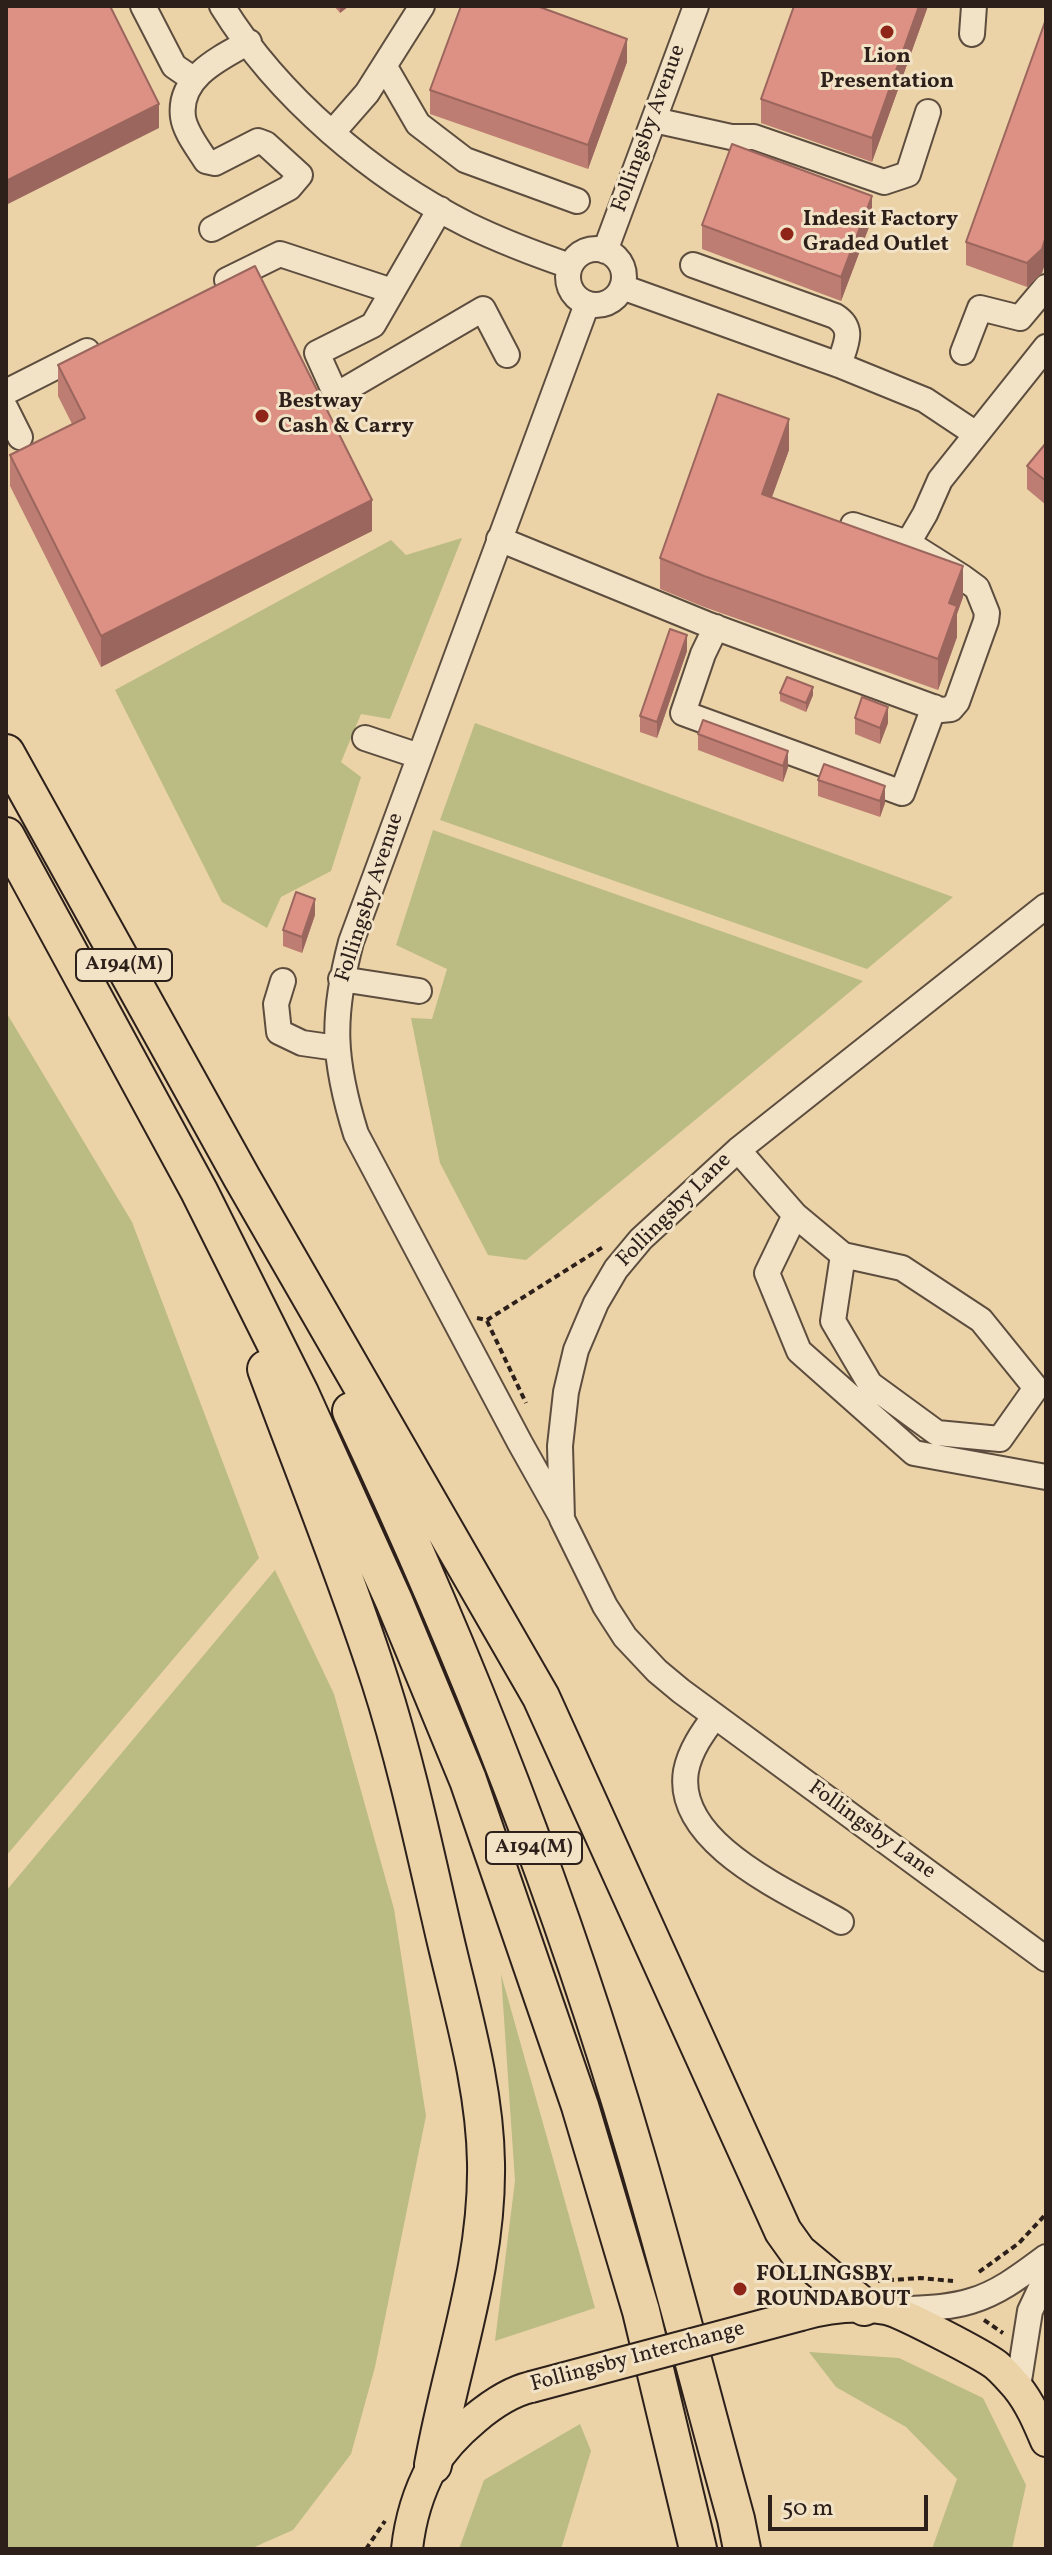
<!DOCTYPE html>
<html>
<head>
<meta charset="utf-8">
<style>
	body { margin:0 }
	#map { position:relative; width:1052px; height:2555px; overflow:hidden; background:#ebd3a7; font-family:Vollkorn,serif }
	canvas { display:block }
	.frame { position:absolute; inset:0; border:8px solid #2d201b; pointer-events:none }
	.scale { position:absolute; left:768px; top:2495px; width:160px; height:36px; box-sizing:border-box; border:4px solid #2d201b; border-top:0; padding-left:10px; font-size:24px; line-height:28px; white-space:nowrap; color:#2d201b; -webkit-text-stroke:6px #f2e2c6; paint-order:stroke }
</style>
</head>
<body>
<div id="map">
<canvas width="1052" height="2555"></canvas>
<div class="frame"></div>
<div class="scale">50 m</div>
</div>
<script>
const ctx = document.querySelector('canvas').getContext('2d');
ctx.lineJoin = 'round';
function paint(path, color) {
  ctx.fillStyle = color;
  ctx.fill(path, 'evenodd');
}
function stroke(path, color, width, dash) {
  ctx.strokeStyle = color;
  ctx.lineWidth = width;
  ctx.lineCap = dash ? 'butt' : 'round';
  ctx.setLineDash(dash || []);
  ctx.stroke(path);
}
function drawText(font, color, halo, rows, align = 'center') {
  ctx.font = font + ' Vollkorn,serif';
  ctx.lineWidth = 6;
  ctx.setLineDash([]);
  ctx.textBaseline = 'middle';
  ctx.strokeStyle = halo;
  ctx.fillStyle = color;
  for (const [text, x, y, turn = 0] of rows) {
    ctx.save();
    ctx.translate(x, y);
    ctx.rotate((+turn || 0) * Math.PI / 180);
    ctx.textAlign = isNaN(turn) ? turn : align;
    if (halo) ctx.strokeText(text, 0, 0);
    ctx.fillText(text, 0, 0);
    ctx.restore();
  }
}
const green = new Path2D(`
	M462,538l-72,181 -29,-5 -20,48 20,15 -30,94 -50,26 -14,31 -45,-26 -107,-212 276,-150 15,15z
	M475,723l478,174 -86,72 -427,-149z
	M433,830l430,151 -337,279 -38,-5 -48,-92 -29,-145 21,1 15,-50 -51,-24z
	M6,1012l126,210 127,336 -253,298z
	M275,1570l59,124 60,215 32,207 -51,251 -24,87 -58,76 -43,19h-244v-658z
	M501,1974l94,334 -100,33 20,-160z
	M809,2352l90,6 84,40 43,87 -14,64h-80l25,-70 -51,-52 -70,-40z
	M580,2424l11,27 -30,98h-102l25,-69z`);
const path = new Path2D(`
	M477,1318l10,2 116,-73
	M487,1321l39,82
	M979,2272l40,-29 27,-29
	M878,2281l42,-3 33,3
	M984,2320l19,13
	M366,2549l19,-28`);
const minor = new Path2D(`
	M143,6l31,60 19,13
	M222,6c56,91 151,171 246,219 33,16 67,29 102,41
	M972,34l2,-28
	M385,67l33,57 47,36 112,41
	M654,120l77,17h23l130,45 24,-8 20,-62
	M332,133l35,-40 55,-87
	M440,209l-67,116 -56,28 19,42 147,-86 24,46
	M212,229l77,-41 11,-13 -34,-31 -8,-3 -43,22 -9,-2c-8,-13 -21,-29 -23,-44 -5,-40 37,-59 66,-75
	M568 277a28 28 0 1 1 56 0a28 28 0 1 1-56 0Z
	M605,251l91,-245
	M693,265l142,51c21,13 10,29 4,49
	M227,280l53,-26 112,37
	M622,287l217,78 86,35 51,34
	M963,352l17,-44 40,10 26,-31
	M6,392l81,-41
	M6,409l14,28
	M499,539l210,86 232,85 10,-1 6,-7 29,-81 1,-8 -10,-25 -15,-11 -54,-34 -55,-18
	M908,543l17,-29 15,-34 106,-133
	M716,627l-13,27 -20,59 219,80 32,-86
	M365,738l54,18
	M1046,906l-308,244 -97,89 -25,30 -20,34 -20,47 -10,42 -6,54 2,73 43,87 20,31 32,34 24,20 365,268
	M341,979l78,12
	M283,981l-7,23 3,28 23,11 35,5
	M738,1150l57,65 48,40 59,13 79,52 55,68 -36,51 -63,-6 -67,-49 -37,-63 10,-66
	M795,1215l-28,58 32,78 115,102 132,24
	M561,1516l-41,-73 -164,-309c-23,-74 -25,-116 -5,-192l236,-638
	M715,1716c-12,16 -25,34 -29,55 -12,73 104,121 155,151
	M890,2310c27,-2 55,-1 81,-9 28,-8 52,-27 75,-44
	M1018,2387l12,-76 16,-34`);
const major = new Path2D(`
	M801,2315c28,-8 57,-11 85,-6 15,3 97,46 110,56 7,6 15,15 21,22 13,16 21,35 29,54
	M407,2549c3,-28 12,-58 25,-82 18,-31 64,-72 99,-80`);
const highway = new Path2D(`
	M6,753l236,425 299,519 242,534 15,21 66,55
	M6,836l193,355 101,202 94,208 74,179 112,326 61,205 57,238
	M266,1369c38,103 80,206 114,312 27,84 45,171 65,257 17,73 40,149 41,225 2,104 -35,201 -53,302
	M351,1411c113,239 210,486 284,740 36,122 67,245 101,368l6,30`);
const majorBridge = new Path2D(`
	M531,2387l270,-72`);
const wall = new Path2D(`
	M334,6h15l-9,7z
	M928,6l-56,156 -111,-39v-24z
	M1046,19v241l-4,13 -15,14 -61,-22v-23z
	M627,62l-39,107 -158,-55v-24z
	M872,219l-31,82 -139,-52v-24z
	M58,365l314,166 -271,136 -91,-181v-31l62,-31 -14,-28z
	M1046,443v62l-19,-16v-23z
	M789,450l-18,48 192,99 -6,17v23l-19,53 -234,-83 -44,-18v-31z
	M687,651l-30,87 -17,-6v-16z
	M780,693l33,2 -7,17 -26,-11z
	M855,718l33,5 -8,21 -25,-10z
	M698,734l90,33 -5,15 -85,-32z
	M818,780l67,23 -5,14 -62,-21z
	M315,915l-13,38 -19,-7v-16z`);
const shadedWall = new Path2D(`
	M340,6h9l-9,7z
	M919,6h9l-56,156v-24z
	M627,39v23l-39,107v-24z
	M159,104v24l-153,77v-24z
	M872,196v23l-31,82v-24z
	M1046,236v24l-4,13 -15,14v-24z
	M789,419v31l-27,75v-31z
	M372,500v31l-271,136v-31z
	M963,566v31l-6,17v23l-19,53v-31l11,-56z
	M687,635v16l-30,87v-16z
	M813,687v8l-7,17v-9z
	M888,707v16l-8,21v-16z
	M788,751v16l-5,15v-16z
	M885,786v17l-5,14v-16z
	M315,899v16l-13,38v-16z`);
const building = new Path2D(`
	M6,6h104l49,98 -153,77z
	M461,6h76l90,33 -39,106 -158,-55z
	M794,6h125l-47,132 -111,-39z
	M1046,19v217l-4,13 -15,14 -61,-21z
	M732,144l140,52 -31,81 -139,-52z
	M255,266l117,234 -271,136 -91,-181 75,-37 -27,-53z
	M718,394l71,25 -27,75 201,72 -14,37 8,3 -19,53 -234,-83 -44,-18z
	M1046,443v38l-19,-15z
	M670,629l17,6 -30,87 -17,-6z
	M787,677l26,10 -7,16 -26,-10z
	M862,697l26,10 -8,21 -25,-10z
	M703,720l85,31 -5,15 -85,-32z
	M824,764l61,22 -5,15 -62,-21z
	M296,892l19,7 -13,38 -19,-7z`);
const markers = [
	[887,32,8,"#8f2418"],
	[787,234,8,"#8f2418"],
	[262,416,8,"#8f2418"],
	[740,2289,8,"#8f2418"]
];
const shields = [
	[124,965,96],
	[534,1848,96]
];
const shieldNames = [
	["A194(M)",124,965],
	["A194(M)",534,1848]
];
const poiNames = [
	["Lion",887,58,"center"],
	["Presentation",887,83,"center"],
	["Indesit Factory",803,221],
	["Graded Outlet",803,246],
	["Bestway",278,403],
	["Cash & Carry",278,428],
	["FOLLINGSBY",756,2276],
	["ROUNDABOUT",756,2301]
];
const streetNames = [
	["Follingsby Avenue",650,129,-70],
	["Follingsby Avenue",371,898,-72],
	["Follingsby Lane",675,1211,-45],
	["Follingsby Lane",871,1831,36],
	["Follingsby Interchange",638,2358,-15]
];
paint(green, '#bbbb84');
stroke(minor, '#5c4d3e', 28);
stroke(major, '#2d201b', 34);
stroke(highway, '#2d201b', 40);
stroke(path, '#2d201b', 4, [6, 4]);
stroke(minor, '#f2e2c6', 24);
stroke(major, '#ebd3a7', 30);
stroke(highway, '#ebd3a7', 36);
stroke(majorBridge, '#2d201b', 34, []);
stroke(majorBridge, '#ebd3a7', 30);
paint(wall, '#be7d72');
paint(shadedWall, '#9b665d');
paint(building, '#dd9185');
stroke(building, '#9b665d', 2);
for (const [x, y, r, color] of markers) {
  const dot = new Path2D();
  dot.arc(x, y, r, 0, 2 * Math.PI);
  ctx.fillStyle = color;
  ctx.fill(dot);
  stroke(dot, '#f2e2c6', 3);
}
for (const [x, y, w] of shields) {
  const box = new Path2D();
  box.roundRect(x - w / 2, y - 16, w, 32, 6);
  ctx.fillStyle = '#f2e2c6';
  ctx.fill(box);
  stroke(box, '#2d201b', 2);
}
drawText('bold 20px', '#2d201b', null, shieldNames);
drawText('bold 22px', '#2d201b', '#f2e2c6', poiNames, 'left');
drawText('22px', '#2d201b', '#f2e2c6', streetNames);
</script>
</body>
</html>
